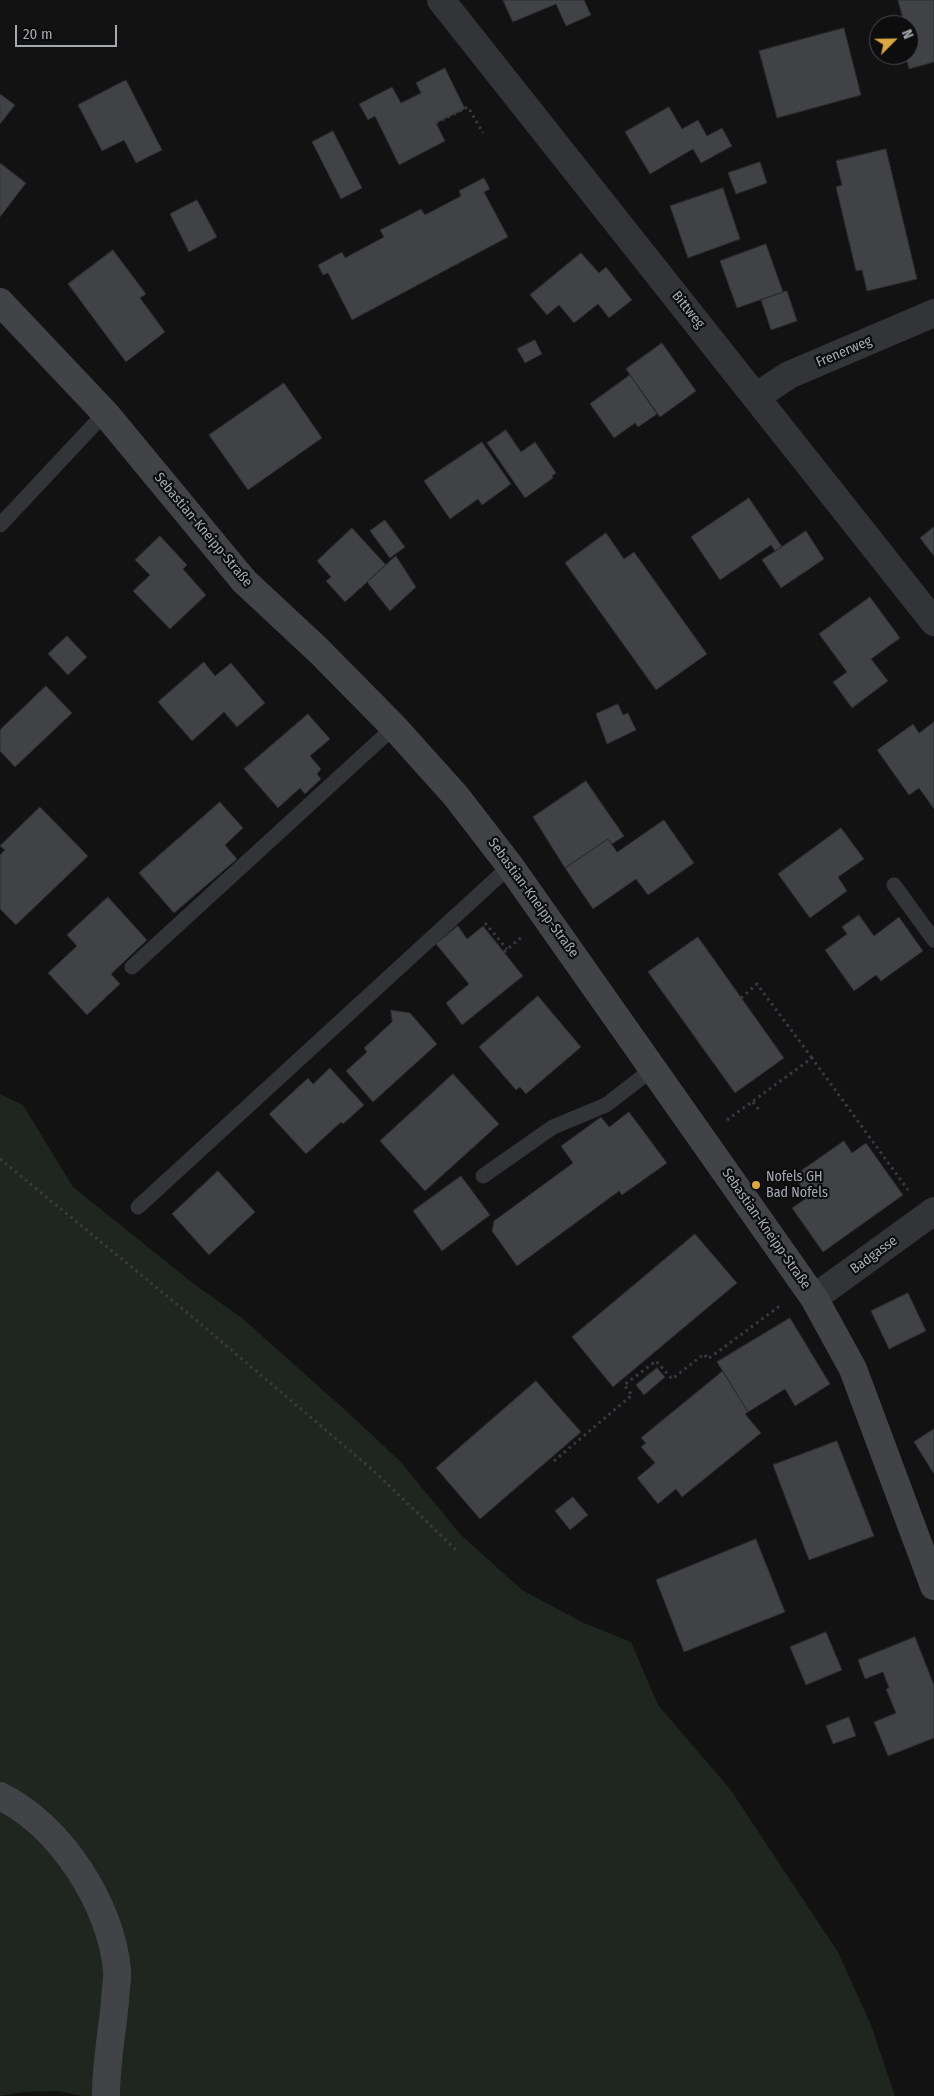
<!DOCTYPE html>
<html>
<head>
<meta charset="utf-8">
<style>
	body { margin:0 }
	#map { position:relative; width:934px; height:2096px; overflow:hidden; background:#121213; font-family:"Fira Sans Condensed",sans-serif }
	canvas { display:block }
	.north { position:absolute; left:869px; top:15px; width:50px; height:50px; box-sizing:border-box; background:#0d0d0e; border:1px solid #4a4b50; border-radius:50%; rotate:67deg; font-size:14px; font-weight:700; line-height:20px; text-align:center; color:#a5a9b2 }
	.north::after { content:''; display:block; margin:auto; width:18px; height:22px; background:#daa743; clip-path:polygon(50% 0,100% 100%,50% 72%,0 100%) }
	.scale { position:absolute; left:15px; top:25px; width:102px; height:22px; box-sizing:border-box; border:2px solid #a5a9b2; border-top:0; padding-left:6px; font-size:15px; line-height:18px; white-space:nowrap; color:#a5a9b2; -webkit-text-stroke:4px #0d0d0e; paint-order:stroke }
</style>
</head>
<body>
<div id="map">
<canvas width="934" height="2096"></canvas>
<div class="north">N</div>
<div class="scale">20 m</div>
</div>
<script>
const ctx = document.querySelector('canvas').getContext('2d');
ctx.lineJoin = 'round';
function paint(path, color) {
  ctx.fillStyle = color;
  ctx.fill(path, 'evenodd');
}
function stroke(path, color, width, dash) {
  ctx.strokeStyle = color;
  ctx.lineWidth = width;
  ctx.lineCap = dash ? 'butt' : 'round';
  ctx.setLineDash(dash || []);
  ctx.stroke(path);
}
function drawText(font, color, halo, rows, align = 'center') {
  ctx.font = font + ' "Fira Sans Condensed",sans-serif';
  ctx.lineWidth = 4.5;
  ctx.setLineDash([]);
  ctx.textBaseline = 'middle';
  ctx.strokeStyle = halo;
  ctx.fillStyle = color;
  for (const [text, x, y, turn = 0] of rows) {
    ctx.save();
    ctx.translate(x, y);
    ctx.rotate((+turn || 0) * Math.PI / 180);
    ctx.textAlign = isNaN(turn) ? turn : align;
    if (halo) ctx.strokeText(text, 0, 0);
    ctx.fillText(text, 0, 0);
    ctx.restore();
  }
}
const green = new Path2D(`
	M0,1094l23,11 50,82 121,97 48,34 102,91 56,52 60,73 62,56 62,33 47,19 27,63 72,84 108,163 33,73 24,71h-812l-25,-5 -34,1 -24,4z`);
const building = new Path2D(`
	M503,0h81l7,15 -25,11 -10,-22 -43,18z
	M898,0h36v62l-25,7 -4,-14h4v-30h-4z
	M844,28l17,67 -84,23 -18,-67z
	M445,68l20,41 -29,14 9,18 -46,24 -24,-49 -7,4 -9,-16 33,-17 9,16 20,-10 -5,-10z
	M126,80l36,70 -26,13 -12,-23 -22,11 -24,-46z
	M0,94l15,11 -15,19z
	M669,107l13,22 16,-9 9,16 15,-8 10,18 -31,17 -8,-14 -43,25 -25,-42z
	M333,131l29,57 -21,11 -29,-57z
	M886,149l31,130 -50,12 -5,-21 -6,1 -20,-84 6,-2 -6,-24z
	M760,162l7,21 -31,11 -8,-21z
	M0,163l26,20 -26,34z
	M484,178l6,11 -6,3 24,45 -156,83 -24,-47 -5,2 -5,-10 24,-13 3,6 39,-21 -4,-7 41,-21 4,6 36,-19 -2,-5z
	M723,188l17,51 -52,19 -18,-52z
	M197,200l20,37 -28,15 -19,-38z
	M766,244l17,48 -46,16 -17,-47z
	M113,250l33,44 -6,4 25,34 -39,30 -58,-78z
	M581,253l18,20 7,-6 26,33 -23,18 -11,-14 -24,19 -15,-18 -12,10 -17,-20z
	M787,291l10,30 -26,9 -10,-30z
	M535,340l7,14 -17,9 -8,-14z
	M662,343l34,48 -36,26 -34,-48z
	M630,375l27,39 -19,13 -3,-4 -21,15 -24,-34z
	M284,383l38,55 -74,52 -39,-55z
	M506,430l15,22 14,-10 21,31 -4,3 1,2 -28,20 -38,-55z
	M482,442l29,42 -29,21 -4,-6 -28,20 -26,-38z
	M749,498l33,49 -7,4 -4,-6 -51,35 -29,-43z
	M385,520l20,27 -15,11 -20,-27z
	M934,527v29l-14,-18z
	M352,528l34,37 -41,37 -19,-21 5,-4 -14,-16z
	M806,531l18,28 -43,29 -19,-28z
	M606,533l18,26 10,-7 73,102 -51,36 -91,-127z
	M160,536l27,29 -4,4 23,26 -36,34 -37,-38 17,-16 -15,-15z
	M396,556l20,31 -26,24 -23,-29z
	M870,597l30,41 -29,21 17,22 -36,27 -19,-26 14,-10 -28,-38z
	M67,636l20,21 -19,18 -20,-21z
	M204,662l11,14 16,-13 34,40 -28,24 -13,-15 -32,29 -34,-39z
	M46,686l26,27 -57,54 -15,-16v-21z
	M618,704l5,11 5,-2 8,17 -29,14 -11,-30z
	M308,714l22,25 -20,17 11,13 -4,5 4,5 -16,15 -5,-6 -22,20 -34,-39z
	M934,722v87l-15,-21 -10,7 -32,-45 36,-26 6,9z
	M586,781l38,55 -12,8 -4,-5 -43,29 -32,-51z
	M220,802l23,26 -18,17 12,14 -63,54 -35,-40z
	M40,807l48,49 -72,69 -16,-16v-54l5,-5 -5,-4z
	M664,820l30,43 -46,32 -12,-16 -43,30 -28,-41 43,-29 9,13z
	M841,828l23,31 -26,18 9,14 -37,27 -32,-44z
	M108,897l39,43 -36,34 9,10 -33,31 -39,-42 29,-27 -10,-11z
	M859,915l15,21 25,-19 24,34 -42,30 -5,-6 -22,16 -29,-41 22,-16 -5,-7z
	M458,926l9,13 16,-13 40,50 -61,49 -16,-22 23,-19 -33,-40z
	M698,937l86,121 -49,35 -87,-121z
	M538,996l43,51 -55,47 -6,-7 -4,3 -37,-43z
	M391,1010l19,3 27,31 -64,58 -27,-31 21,-19 -3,-4 28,-26z
	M330,1068l34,37 -21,19 -2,-2 -35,32 -37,-40 39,-36 5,6z
	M453,1074l46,50 -74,67 -45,-50z
	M629,1112l38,51 -45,32 -3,-4 -102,75 -25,-35 2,-10 79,-58 -12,-17 40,-29 8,10z
	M844,1141l8,12 14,-10 37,52 -80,57 -31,-44 16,-11 -14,-21z
	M218,1171l37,41 -46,43 -37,-41z
	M461,1176l29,39 -48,36 -29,-40z
	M695,1234l42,49 -124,104 -41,-50z
	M908,1293l18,38 -37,18 -18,-38z
	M790,1318l40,66 -35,22 -10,-17 -37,23 -31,-50z
	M657,1368l8,9 -21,18 -8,-10z
	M723,1371l25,41 -3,2 16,19 -79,64 -6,-8 -18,15 -21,-26 18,-15 -14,-16 5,-4 -5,-5z
	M536,1381l45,51 -101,87 -44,-51z
	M934,1429v45l-20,-32z
	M837,1441l37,95 -65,24 -36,-95z
	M573,1497l15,18 -18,15 -15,-19z
	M756,1539l29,73 -101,40 -28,-72z
	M826,1632l16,38 -36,15 -16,-38z
	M915,1637l19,48v53l-46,18 -14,-34 22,-9 -10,-24 3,-1 -6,-16 -18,7 -7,-19z
	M849,1717l7,19 -23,8 -7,-18z`);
const path = new Path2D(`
	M436,123l32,-16 15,26
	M485,923l22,26
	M504,952l19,-16
	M741,998l16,-14 55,74
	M753,1102l6,8
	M727,1120l85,-62 96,132
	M0,1159l196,161 178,151 82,79
	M554,1461l78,-66 -8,-10 32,-24 16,18 32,-25 4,5 73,-54`);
const lane = new Path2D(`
	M0,525l105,-112
	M894,885l40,55
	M132,967l262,-240
	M483,1176l70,-49 53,-22 48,-37
	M138,1207l372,-341`);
const street = new Path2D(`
	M441,0l493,622
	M757,396l32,-21 145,-62
	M814,1298l120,-87`);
const secondary = new Path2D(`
	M0,302l105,111 139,168 74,69 76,77 62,69 54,70 304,432 39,71 81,217
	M0,1796c60,29 111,108 117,174 1,10 -2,21 -2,31 -3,32 -9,63 -9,95`);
const markers = [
	[756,1185,5,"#daa743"]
];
const streetNames = [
	["Bittweg",688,310,51],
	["Frenerweg",844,352,-23],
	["Sebastian-Kneipp-Straße",203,530,50],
	["Sebastian-Kneipp-Straße",533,898,54],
	["Sebastian-Kneipp-Straße",766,1229,55],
	["Badgasse",874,1255,-36]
];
const poiNames = [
	["Nofels GH",766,1177],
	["Bad Nofels",766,1193]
];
paint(green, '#1f251f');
paint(building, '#414246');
stroke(building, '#2c2c2f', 1);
stroke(path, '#393b3e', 3, [2.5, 4]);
stroke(lane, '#333437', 15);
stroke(street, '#333437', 28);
stroke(secondary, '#414347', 28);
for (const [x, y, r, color] of markers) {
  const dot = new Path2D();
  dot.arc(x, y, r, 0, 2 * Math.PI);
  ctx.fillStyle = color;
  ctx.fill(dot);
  stroke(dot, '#0d0d0e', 2);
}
drawText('14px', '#a5a9b2', '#0d0d0e', streetNames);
drawText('14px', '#a5a9b2', '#0d0d0e', poiNames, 'left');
</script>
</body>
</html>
